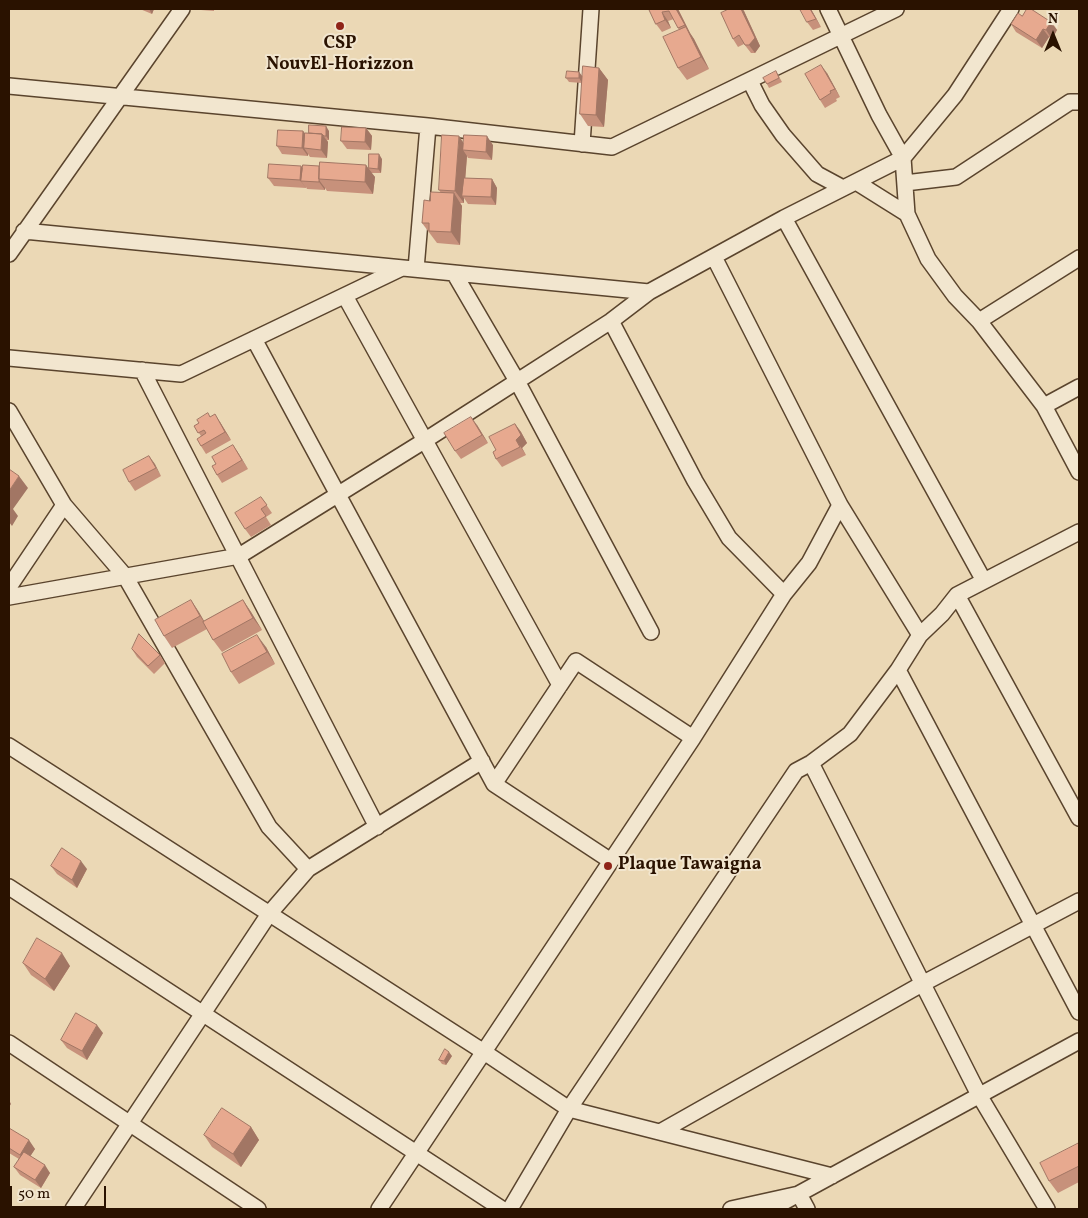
<!DOCTYPE html>
<html>
<head>
<meta charset="utf-8">
<style>
	body { margin:0 }
	#map { position:relative; width:1088px; height:1218px; overflow:hidden; background:#ebd8b5; font-family:Vollkorn,serif }
	canvas { display:block }
	.frame { position:absolute; inset:0; border:10px solid #2a1200; pointer-events:none }
	.north { position:absolute; left:1028px; top:10px; width:50px; height:50px; -webkit-text-stroke:4px #f2e6cf; paint-order:stroke; rotate:0deg; font-size:14px; font-weight:700; line-height:20px; text-align:center; color:#2a1200 }
	.north::after { content:''; display:block; margin:auto; width:18px; height:22px; background:#2a1200; clip-path:polygon(50% 0,100% 100%,50% 72%,0 100%) }
	.scale { position:absolute; left:10px; top:1186px; width:96px; height:22px; box-sizing:border-box; border:2px solid #2a1200; border-top:0; padding-left:6px; font-size:15px; line-height:18px; white-space:nowrap; color:#2a1200; -webkit-text-stroke:4px #f2e6cf; paint-order:stroke }
</style>
</head>
<body>
<div id="map">
<canvas width="1088" height="1218"></canvas>
<div class="frame"></div>
<div class="north">N</div>
<div class="scale">50 m</div>
</div>
<script>
const ctx = document.querySelector('canvas').getContext('2d');
ctx.lineJoin = 'round';
function stroke(path, color, width, dash) {
  ctx.strokeStyle = color;
  ctx.lineWidth = width;
  ctx.lineCap = dash ? 'butt' : 'round';
  ctx.setLineDash(dash || []);
  ctx.stroke(path);
}
function paint(path, color) {
  ctx.fillStyle = color;
  ctx.fill(path, 'evenodd');
}
function drawText(font, color, halo, rows, align = 'center') {
  ctx.font = font + ' Vollkorn,serif';
  ctx.lineWidth = 4;
  ctx.setLineDash([]);
  ctx.textBaseline = 'middle';
  ctx.strokeStyle = halo;
  ctx.fillStyle = color;
  for (const [text, x, y, turn = 0] of rows) {
    ctx.save();
    ctx.translate(x, y);
    ctx.rotate((+turn || 0) * Math.PI / 180);
    ctx.textAlign = isNaN(turn) ? turn : align;
    if (halo) ctx.strokeText(text, 0, 0);
    ctx.fillText(text, 0, 0);
    ctx.restore();
  }
}
const street = new Path2D(`
	M828,9l51,106 24,43 4,56 -51,-32
	M750,81l12,24 21,30 34,39 26,14
	M9,86l419,40 184,21 284,-138
	M582,144l9,-135
	M905,183l51,-6 114,-75h9
	M907,214l21,45 27,37 24,25 100,-63
	M784,218l200,363
	M24,231l625,61
	M9,254l173,-245
	M714,257l126,248 80,130 22,-21 15,-19 122,-63
	M416,269l12,-143
	M454,273l63,108 134,251
	M345,296l215,389
	M611,321l84,160 34,57 55,56
	M979,321l65,85 35,66
	M254,339l240,445 117,77
	M9,358l172,16 221,-106
	M142,370l235,457
	M1044,406l35,-19
	M9,411l55,94 61,71 144,251 39,42
	M9,587l55,-82
	M957,595l122,223
	M9,597l230,-41 185,-115 187,-120 38,-29 135,-74 119,-60 52,-63 56,-86
	M920,635l-22,35 181,342
	M9,746l475,306 85,57 263,67
	M811,763l168,332 68,114
	M494,784l82,-123 117,77
	M9,887l493,322
	M9,1043l249,166
	M660,1132l262,-148 157,-83
	M73,1209l196,-295 39,-45 174,-108
	M379,1209l314,-471 91,-144 25,-31 31,-58
	M510,1209l59,-100 227,-338 15,-8 39,-29 48,-64
	M731,1209l68,-15 8,15
	M771,1209l308,-168`);
const wall = new Path2D(`
	M140,9h14l-2,5z
	M200,9h14v2l-13,-1z
	M649,9h29l12,24 4,6 15,30 -22,11 -9,-12 1,-38 -5,-11 -6,2 3,7 -9,4 -6,-8z
	M811,9l10,18 -8,3 -6,-8z
	M744,11l16,35 -5,7h-4l-7,-9 -6,3 -5,-8z
	M1022,16l29,6 6,8 -5,9 -3,-2 -7,11 -26,-16 -5,-8z
	M599,68l9,12 -4,47 -16,-1 -8,-12 2,-31 -13,-1 -3,-4 13,-6 3,4z
	M776,71l6,11 -13,6 -2,-4z
	M827,73l13,24 -4,2 1,2 -12,7 -5,-8z
	M366,128l6,8 -1,14 -24,-1 -6,-8z
	M303,131l2,3 24,-3v9h-2l1,2 -1,16 -17,-1 -2,-3v2l-26,-2 -5,-8z
	M463,143l30,2 -1,15 -24,-2 -1,-2 -2,22 27,1 5,9 -1,17 -28,-1 -4,-6v5h-4l2,3 -2,39 -23,-2 -15,-20 8,-22 11,-8 -2,-3z
	M382,159l-1,14h-10l4,4 -2,17 -46,-3 -2,-3v2l-18,-1 -1,-2v1l-32,-2 -6,-8 33,-12 1,2h67z
	M210,417l10,5 11,18 -25,14 -5,-8v-10l-7,-10z
	M515,424l6,8 6,11 -5,5 4,7 -24,12 -6,-8v-9z
	M477,425l11,18 -27,16 -6,-8z
	M233,445l15,24 -26,14 -5,-8 -1,-11z
	M149,456l12,20 -26,15 -6,-9z
	M261,497l11,16 -6,4 5,8 -20,12 -6,-8z
	M191,600l13,21 39,-21 8,12 11,18 -40,22 -9,-12 -6,-11 -35,19 -8,-12z
	M266,647l9,17 -36,20 -8,-12z
	M132,649l28,6 5,8 -11,11 -17,-17z
	M51,866l36,3 -10,19 -20,-14z
	M23,963l47,3 -16,25 -23,-16z
	M103,1033l-16,27 -20,-12 -6,-8z
	M452,1056l-6,9 -4,-1 -3,-4z
	M251,1127l8,13 -18,27 -29,-20 -8,-12z
	M9,1128l26,21 -5,7 20,17 -9,15 -21,-13 -6,-8 5,-8 -10,-6z
	M1079,1143v39l-21,11 -9,-12z`);
const shadedWall = new Path2D(`
	M149,9h5l-2,5z
	M676,9h2l12,24 4,6 15,30 -8,-12z
	M741,9h2l1,2 16,35 -5,7 -6,-8z
	M810,9h1l10,18 -5,-8z
	M662,12l6,9 3,7 -6,-8z
	M1051,22l6,8 -5,9 -6,-9z
	M1043,29l6,8 -7,11 -6,-8z
	M821,65l6,8 13,24 -5,-8z
	M599,68l9,12 -4,47 -8,-12z
	M579,72l3,4v7l-3,-5z
	M326,126l3,5v9l-3,-4z
	M366,128l6,8 -1,14 -6,-8z
	M303,131l6,8 -5,9 4,6v2l-6,-8z
	M322,134l6,8 -1,16 -6,-8z
	M459,136l8,12 -4,2 4,6 -3,40h-2l2,2v5l-9,-12z
	M487,136l6,9 -1,15 -6,-8z
	M379,154l3,5 -1,14 -3,-4z
	M366,165l9,12 -2,17 -8,-12z
	M301,166l6,8 -6,7 5,7 -6,-8z
	M492,179l5,9 -1,17 -5,-8z
	M319,180l6,8v2l-6,-8z
	M454,193l8,13 -2,39 -9,-13z
	M215,414l5,8 11,18 -6,-8z
	M471,417l6,8 11,18 -6,-8z
	M515,424l6,8 6,11 -5,5 4,7 -10,-15z
	M233,445l6,9 9,15 -6,-9z
	M149,456l6,8 6,12 -5,-8z
	M19,476l9,12 -15,21 5,7 -6,10 -3,-4v-31z
	M191,600l8,12 9,16 -8,-12z
	M243,600l8,12 11,18 -9,-12z
	M257,635l9,12 9,17 -8,-12z
	M81,861l6,8 -10,19 -5,-8z
	M62,953l8,13 -16,25 -9,-12z
	M97,1025l6,8 -16,27 -5,-9z
	M449,1052l3,4 -6,9 -2,-4z
	M9,1100l2,4 -2,3z
	M251,1127l8,13 -18,27 -8,-13z
	M29,1140l6,9 -9,14 -6,-8z
	M45,1165l5,8 -9,15 -6,-8z`);
const building = new Path2D(`
	M649,9h27l9,16 -7,3 -9,-17 -7,1 3,8 -9,4z
	M729,9h12l14,29 -6,7h-4l-6,-10 -6,4 -12,-26z
	M800,9h10l6,10 -9,3z
	M1027,9h4l20,13 -5,8 -3,-1 -7,11 -25,-16 7,-11 4,3z
	M686,27l15,30 -23,11 -15,-31z
	M821,65l14,24 -5,2 1,2 -11,7 -15,-26z
	M583,66l16,2 -3,47 -16,-1z
	M567,71l12,1v6h-13z
	M776,71l3,7 -12,6 -4,-6z
	M309,125l17,1v10h-2l-2,-2 -13,-1z
	M342,127l24,1 -1,14 -24,-1z
	M278,130l25,1 -1,17 -25,-2z
	M305,133l17,1 -1,16 -17,-2z
	M442,135l17,1 -4,55 -16,-1z
	M464,135l23,1 -1,16 -23,-2z
	M369,154h10l-1,15 -9,-1z
	M320,162l46,3 -1,17 -46,-3z
	M269,164l32,2 -1,14 -32,-2z
	M303,165l16,1v16l-18,-1z
	M464,178l28,1 -1,18 -29,-1z
	M431,192l23,1 -3,39 -22,-1v-8h-7l2,-23 6,1z
	M208,413l2,4 5,-3 10,18 -24,14 -4,-7 9,-6 -2,-3 -6,3 -4,-7 5,-3 -2,-3z
	M471,417l11,18 -27,16 -11,-18z
	M515,424l6,11 -5,5 4,7 -24,12 -3,-7 3,-2 -7,-13z
	M233,445l9,15 -25,15 -5,-9 4,-2 -4,-7z
	M149,456l7,12 -27,14 -6,-12z
	M9,469l10,7 -10,15z
	M261,497l6,8 -6,4 5,7 -21,13 -10,-16z
	M191,600l9,16 -36,20 -9,-16z
	M243,600l10,18 -40,22 -10,-18z
	M139,634l21,21 -12,11 -16,-17z
	M257,635l10,17 -36,20 -9,-18z
	M62,848l19,13 -9,19 -21,-14z
	M37,938l25,15 -17,26 -22,-16z
	M76,1013l21,12 -15,26 -21,-11z
	M445,1049l4,3 -5,9 -5,-1z
	M222,1108l29,19 -18,27 -29,-19z
	M9,1128l20,12 -9,15 -11,-7z
	M1079,1143v23l-30,15 -9,-18z
	M24,1152l21,13 -10,15 -21,-13z`);
const markers = [
	[340,26,5,"#8f2418"],
	[608,866,5,"#8f2418"]
];
const poiNames = [
	["CSP",340,45],
	["NouvEl-Horizzon",340,66],
	["Plaque Tawaigna",618,866,"left"]
];
stroke(street, '#5a442d', 18);
stroke(street, '#f2e6cf', 15);
paint(wall, '#c7917b');
paint(shadedWall, '#a27664');
paint(building, '#e7a98f');
stroke(building, '#a27664', 1);
for (const [x, y, r, color] of markers) {
  const dot = new Path2D();
  dot.arc(x, y, r, 0, 2 * Math.PI);
  ctx.fillStyle = color;
  ctx.fill(dot);
  stroke(dot, '#f2e6cf', 2);
}
drawText('bold 18px', '#2a1200', '#f2e6cf', poiNames);
</script>
</body>
</html>
